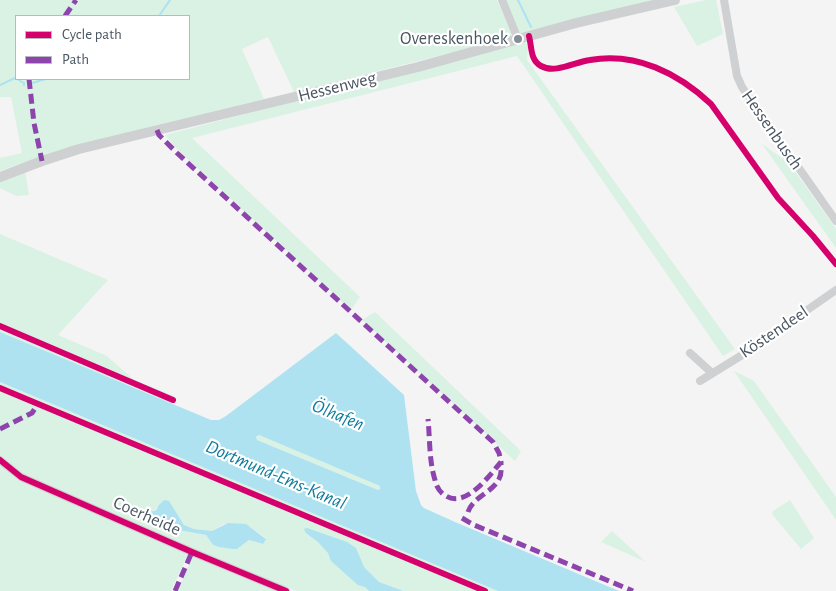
<!DOCTYPE html>
<html>
<head>
<meta charset="utf-8">
<style>
	body { margin:0 }
	#map { position:relative; width:836px; height:591px; overflow:hidden; background:#f4f4f4; font-family:"Alegreya Sans",sans-serif }
	canvas { display:block }
	.legend { position:absolute; left:15px; top:15px; width:175px; height:65px; box-sizing:border-box; background:#fff; border:1px solid #b7bbc0; margin:0; padding:6px 9px; list-style:none; font-size:15px; color:#4a5661 }
	.legend li { display:flex; align-items:center; gap:10px; height:25px }
	.legend b { width:25px; border:1px solid #b7bbc0 }
</style>
</head>
<body>
<div id="map">
<canvas width="836" height="591"></canvas>
<ul class="legend">
<li><b style="height:6px;background:#d6006c"></b>Cycle path</li>
<li><b style="height:6px;background:#8e44ad"></b>Path</li>
</ul>
</div>
<script>
const ctx = document.querySelector('canvas').getContext('2d');
ctx.lineJoin = 'round';
function paint(path, color) {
  ctx.fillStyle = color;
  ctx.fill(path, 'evenodd');
}
function stroke(path, color, width, dash) {
  ctx.strokeStyle = color;
  ctx.lineWidth = width;
  ctx.lineCap = dash ? 'butt' : 'round';
  ctx.setLineDash(dash || []);
  ctx.stroke(path);
}
function drawText(font, color, halo, rows, align = 'center') {
  ctx.font = font + ' "Alegreya Sans",sans-serif';
  ctx.lineWidth = 4.5;
  ctx.setLineDash([]);
  ctx.textBaseline = 'middle';
  ctx.strokeStyle = halo;
  ctx.fillStyle = color;
  for (const [text, x, y, turn = 0] of rows) {
    ctx.save();
    ctx.translate(x, y);
    ctx.rotate((+turn || 0) * Math.PI / 180);
    ctx.textAlign = isNaN(turn) ? turn : align;
    if (halo) ctx.strokeText(text, 0, 0);
    ctx.fillText(text, 0, 0);
    ctx.restore();
  }
}
const green = new Path2D(`
	M0,0h497l17,37 -220,55 -26,-55 -26,12 22,50c-88,22 -179,41 -264,72v-13l22,-5 -11,-56h-11zM16,16h173v63h-173z
	M505,0h149l-133,35z
	M706,0h10l7,34 -26,12 -23,-39z
	M524,41l4,6 -1,13 208,289 -12,7 -206,-300 -325,82 168,159 -9,13 -173,-160 -13,-15z
	M762,144l27,19 47,66v19z
	M25,171l4,24 -13,1 -16,-8v-7z
	M0,234l108,46 -50,55 49,21 26,23 43,18 -4,7 -172,-72z
	M375,312l146,139 -6,10 -153,-141z
	M734,371l20,10 82,116v23z
	M0,382l498,209h-202l-81,-33 -195,-84 -20,-16zM164,500l5,2 15,23 10,4 18,2 12,-7h18l10,4 14,10 -4,6 -13,-4 -12,9 -18,-2 -6,-2 -7,-10 -43,-10 -14,-7 5,-8 3,1z
	M259,435l121,51v3l-2,1 -121,-50 -1,-2z
	M0,463l188,91 -17,37h-171z
	M790,500l24,38 -13,11 -29,-35 1,-3z
	M612,531l34,31 -45,-20z
	M193,556l84,35h-100z`);
const water = new Path2D(`
	M0,332l211,88h8l7,-4 110,-83 68,62 12,96 5,14 3,3 31,14 164,69h-121l-498,-209zM259,435l121,51v3l-2,1 -121,-50 -1,-3z
	M164,500l5,1 15,24 10,4 18,2 16,-8 18,1 20,15 -3,5 -14,-4 -12,9h-4l-14,-2 -6,-2 -7,-10 -37,-7 -20,-10 -2,-5 10,-3 1,-4z
	M307,528l40,14 9,6 8,19 15,15 24,9h-34l-4,-4 -7,-2 -27,-24 -3,-8 -10,-11 -12,-9 -2,-4z`);
const stream = new Path2D(`
	M518,0l13,27
	M159,16l11,-16
	M32,83l14,-4
	M0,85l15,-7 9,5v2`);
const minor = new Path2D(`
	M502,0l16,39
	M724,0l13,76 5,11 94,134
	M690,353l22,20
	M700,381l47,-29 89,-62
	M0,460l21,17 171,75 94,39`);
const tertiary = new Path2D(`
	M0,177l42,-16 37,-12 339,-82 158,-44 99,-23`);
const quiet = new Path2D(`
	M65,16l11,-16
	M29,79l5,44 8,38
	M157,130l2,5 18,18 316,289 6,11 2,9c-12,14 -35,46 -55,34 -6,-3 -10,-10 -11,-16 -6,-19 -5,-41 -7,-61
	M0,429l32,-16 6,-9
	M468,512c5,-15 25,-20 31,-33 3,-5 2,-12 2,-17
	M462,518l12,7 159,66
	M175,591l17,-39`);
const cycleway = new Path2D(`
	M529,36c3,11 1,24 12,30 14,8 34,-4 49,-6 46,-8 88,13 121,44l67,94 35,38 23,28
	M0,326l173,74
	M0,388l485,203
	M0,460l21,17 171,75 94,39`);
const markers = [
	[518,39,5,"#868d94"]
];
const poiNames = [
	["Overeskenhoek",508,39]
];
const streetNames = [
	["Hessenweg",337,87,-14],
	["Hessenbusch",772,130,55],
	["Köstendeel",774,332,-34],
	["Coerheide",147,516,24]
];
const waterNames = [
	["Ölhafen",338,415,22],
	["Dortmund-Ems-Kanal",276,475,23]
];
paint(green, '#d9f2e3');
paint(water, '#aee2f0');
stroke(stream, '#aee2f0', 2);
stroke(minor, '#ced0d2', 8);
stroke(tertiary, '#ced0d2', 10);
stroke(quiet, '#8e44ad', 5, [10, 5]);
stroke(cycleway, '#d6006c', 6);
for (const [x, y, r, color] of markers) {
  const dot = new Path2D();
  dot.arc(x, y, r, 0, 2 * Math.PI);
  ctx.fillStyle = color;
  ctx.fill(dot);
  stroke(dot, '#fff', 2);
}
drawText('18px', '#4a5661', '#fff', poiNames, 'right');
drawText('18px', '#4a5661', '#fff', streetNames);
drawText('italic 19px', '#0c7c9b', '#fff', waterNames);
</script>
</body>
</html>
